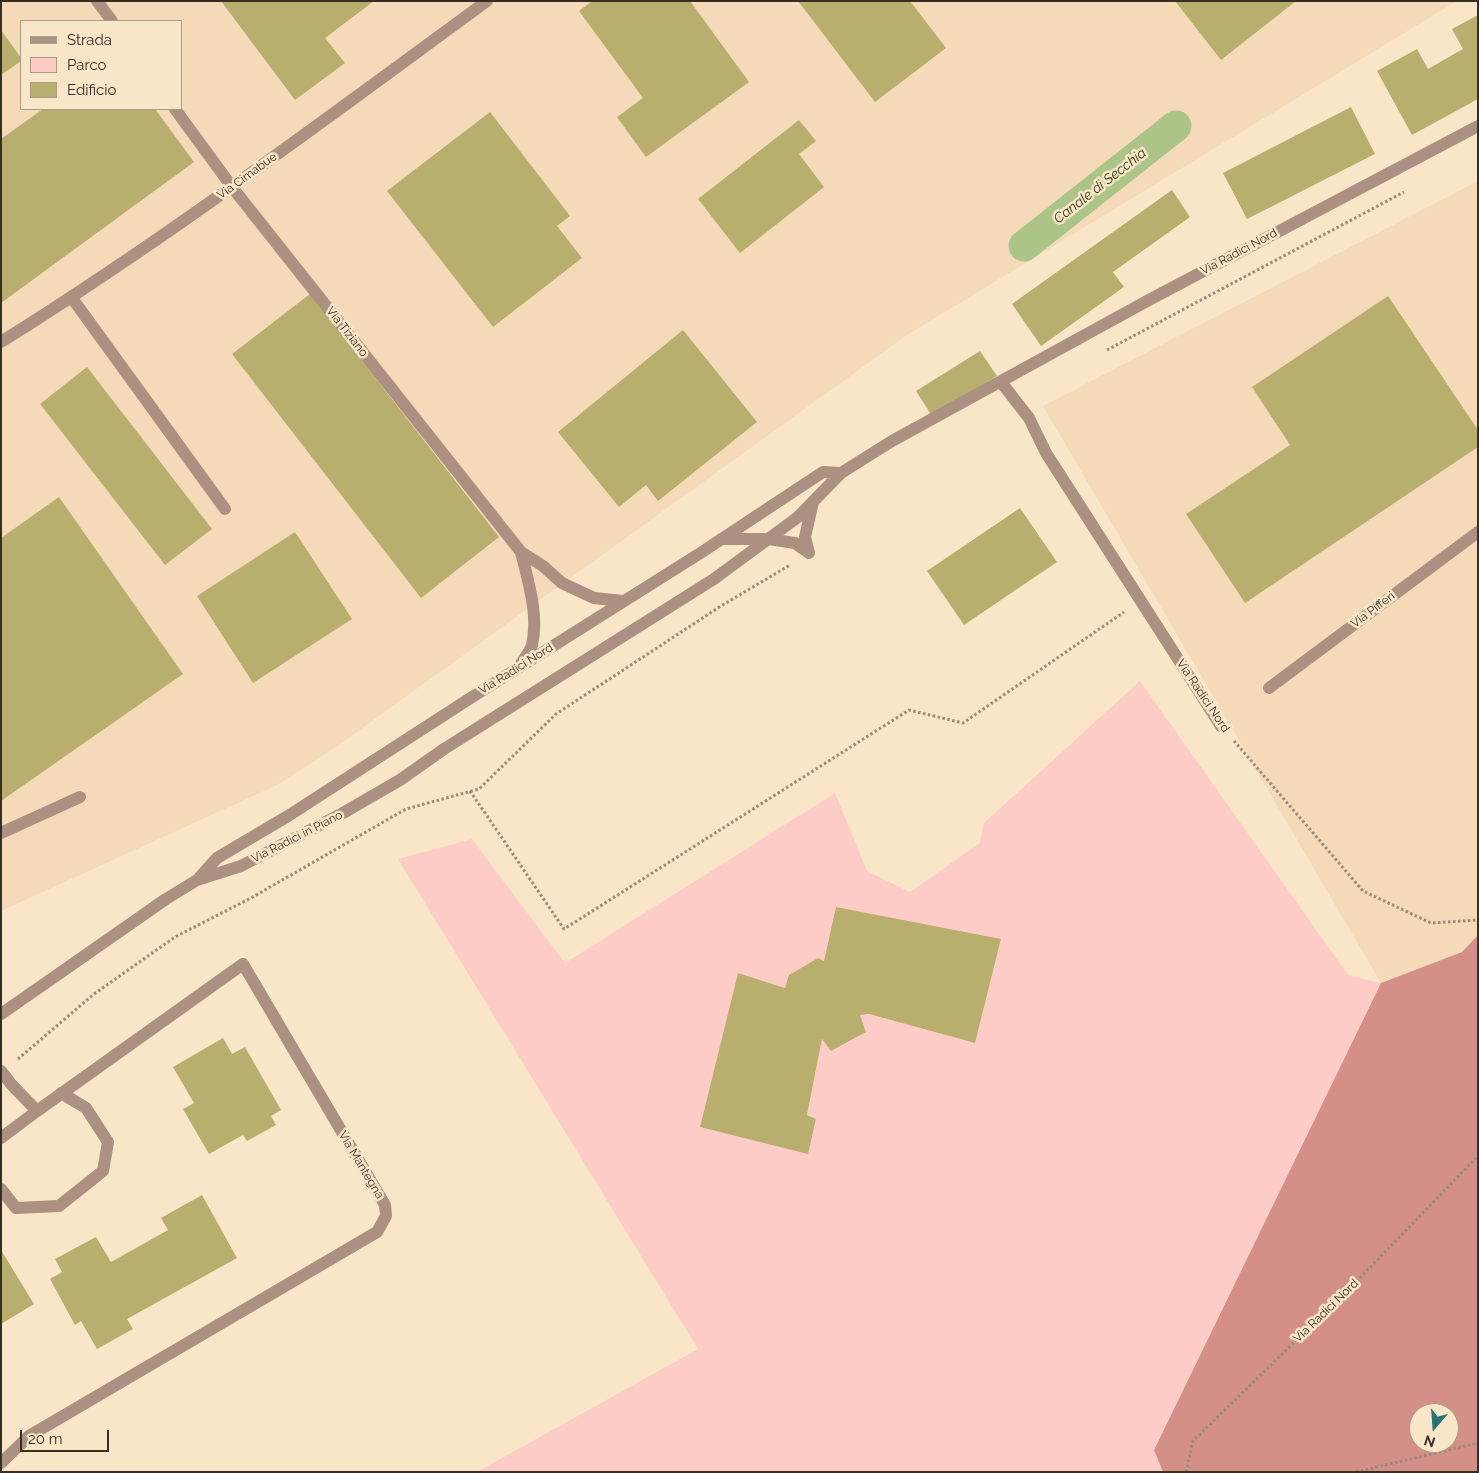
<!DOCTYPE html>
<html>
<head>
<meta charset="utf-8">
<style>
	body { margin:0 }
	#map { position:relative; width:1479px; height:1473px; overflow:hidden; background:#f9e5c8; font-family:Raleway,sans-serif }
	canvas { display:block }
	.frame { position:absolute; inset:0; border:2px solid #362e23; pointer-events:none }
	.legend { position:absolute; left:20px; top:20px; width:162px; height:90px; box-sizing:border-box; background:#f9e5c8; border:1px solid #ab9c86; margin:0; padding:6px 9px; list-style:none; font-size:15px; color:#362e23 }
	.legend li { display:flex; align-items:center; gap:10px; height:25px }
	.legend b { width:25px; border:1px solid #ab9c86 }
	.north { position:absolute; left:1409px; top:1403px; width:50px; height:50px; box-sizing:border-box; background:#f9e5c8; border:1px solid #ab9c86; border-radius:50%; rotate:198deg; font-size:14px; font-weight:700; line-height:20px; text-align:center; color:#362e23 }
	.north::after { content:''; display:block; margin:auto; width:18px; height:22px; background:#297377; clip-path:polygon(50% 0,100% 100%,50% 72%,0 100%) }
	.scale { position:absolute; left:20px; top:1430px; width:89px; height:22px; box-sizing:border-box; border:2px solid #362e23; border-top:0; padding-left:6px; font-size:15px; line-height:18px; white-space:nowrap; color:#362e23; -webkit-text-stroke:4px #f9e5c8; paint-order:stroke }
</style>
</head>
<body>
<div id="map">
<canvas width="1479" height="1473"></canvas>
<div class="frame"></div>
<ul class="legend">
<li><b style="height:6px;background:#ac9183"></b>Strada</li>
<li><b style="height:14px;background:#feccc6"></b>Parco</li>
<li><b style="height:14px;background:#b8af6e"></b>Edificio</li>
</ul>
<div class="north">N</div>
<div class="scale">20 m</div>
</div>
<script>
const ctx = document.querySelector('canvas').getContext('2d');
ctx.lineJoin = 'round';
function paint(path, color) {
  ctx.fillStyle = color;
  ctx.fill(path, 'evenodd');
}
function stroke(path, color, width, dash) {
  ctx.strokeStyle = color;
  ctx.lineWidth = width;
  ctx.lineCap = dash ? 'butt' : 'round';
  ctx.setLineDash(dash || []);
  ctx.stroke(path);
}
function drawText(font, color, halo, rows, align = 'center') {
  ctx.font = font + ' Raleway,sans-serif';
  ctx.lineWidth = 5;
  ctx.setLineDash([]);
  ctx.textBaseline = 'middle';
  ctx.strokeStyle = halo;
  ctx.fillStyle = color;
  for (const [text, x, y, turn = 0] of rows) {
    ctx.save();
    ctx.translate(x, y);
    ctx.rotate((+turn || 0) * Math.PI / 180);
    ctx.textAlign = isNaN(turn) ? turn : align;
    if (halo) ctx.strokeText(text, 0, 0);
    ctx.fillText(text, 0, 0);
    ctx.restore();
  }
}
const built = new Path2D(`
	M1,1h1456l-550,334 -571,412 -59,38 -276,126zM21,21h160v88h-160z
	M1478,181v754l-16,17 -81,31 -338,-577z`);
const green = new Path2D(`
	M1140,681l208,294 33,8 -227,467 9,22h-686l221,-123 -300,-490 74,-20 93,124 270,-170 32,78 43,21 70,-49 4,-20zM836,907l165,33 -26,103 -106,-29 -9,1 6,17 -35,19 -9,-12 -15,76 9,4 -8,34 -108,-26 38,-154 47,15 5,-13 28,-17 6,3z`);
const forest = new Path2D(`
	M1478,935v537h-315l-9,-22 227,-467 81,-31zM1419,1413h30v30h-30z`);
const canal = new Path2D(`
	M1024,246l152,-120`);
const building = new Path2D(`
	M221,1h153l-49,37 20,25 -50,37z
	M592,1h98l59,81 -103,75 -29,-40 26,-19 -64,-87z
	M798,1h112l36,47 -71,54z
	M1175,1h121l-75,59z
	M1478,15v84l-66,36 -35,-64 40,-22 11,20 35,-20 -11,-20z
	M1,30l20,28v3l-20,14z
	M1351,107l24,47 -128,65 -24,-46z
	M43,109h112l39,53 -193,141v-164z
	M490,112l80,104 -13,10 25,32 -89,69 -106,-136z
	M799,120l17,21 -17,13 25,33 -84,66 -42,-54z
	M1172,190l18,27 -77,55 11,15 -83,59 -29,-42z
	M310,294l189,243 -78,61 -189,-244z
	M1388,296l90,134v17l-233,156 -59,-89 104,-69 -38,-58z
	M683,330l74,92 -99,79 -12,-16 -27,22 -61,-75z
	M980,351l17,25 -65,40 -16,-25z
	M87,367l125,162 -47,36 -125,-161z
	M59,497l124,177 -182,127v-263z
	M1020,508l37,54 -93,63 -37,-54z
	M295,532l57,87 -99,64 -56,-87z
	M836,907l165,32 -26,104 -106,-29 -9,1 6,17 -35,19 -9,-12 -15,76 9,4 -8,35 -108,-27 38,-154 47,15 4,-13 29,-17 6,3z
	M223,1038l9,16 13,-7 36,63 -10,6 5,9 -29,16 -4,-6 -34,19 -26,-45 11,-6 -21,-36z
	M202,1195l35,63 -110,61 6,10 -36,20 -16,-28 -6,4 -25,-46 12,-7 -7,-13 41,-22 15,25 57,-32 -7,-12z
	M1,1250l33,54 -33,20z`);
const path = new Path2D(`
	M1107,350l297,-158
	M1234,741l129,150 68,32 47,-3
	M470,791l94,138 345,-219 54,13 161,-111
	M18,1059l76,-65 81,-57 76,-39 155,-89 73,-20 77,-75 165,-108 69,-41
	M1186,1472l7,-31 161,-157 124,-128
	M1356,1472l122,-29`);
const service = new Path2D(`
	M72,298l153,211
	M1,833l79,-36`);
const minor = new Path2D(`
	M97,1l15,20
	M175,109l57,78 289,365 22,14 19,17 32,15 29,3
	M1,342c168,-105 326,-224 486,-341
	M1001,382l28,36 17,35 175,273
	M721,539h48l26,4 14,10
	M809,553l-4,-16 8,-35
	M520,665c4,-6 10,-13 12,-20 7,-30 -4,-64 -11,-93
	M1269,688l209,-156
	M199,878l18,-20 71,-42 181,-117 233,-147 121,-80 18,1
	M1,1014l165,-115 31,-19 44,-14 102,-53 57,-33 44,-31 270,-170 84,-62 43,-44 51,-32 255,-140 331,-175
	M1,1071l10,13 26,27
	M1,1138l36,-27 206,-147 142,241 1,11 -9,16 -348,204 -28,27
	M1,1189l15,19 43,-2 44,-35 5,-29 -22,-34 -25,-15`);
const streetNames = [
	["Via Cimabue",247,176,-36],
	["Via Radici Nord",1239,252,-28],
	["Via Tiziano",347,332,52],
	["Via Pifferi",1373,610,-37],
	["Via Radici Nord",516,669,-32],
	["Via Radici Nord",1203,696,56],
	["Via Radici in Piano",297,837,-27],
	["Via Mantegna",361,1165,59],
	["Via Radici Nord",1326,1311,-44]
];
const waterNames = [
	["Canale di Secchia",1100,186,-38]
];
paint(built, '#f4dab8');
paint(green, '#feccc6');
paint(forest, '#d48f88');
stroke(canal, '#acc488', 31);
paint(building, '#b8af6e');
stroke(path, '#998b77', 3, [2.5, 2.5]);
stroke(service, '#ac9183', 12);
stroke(minor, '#ac9183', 12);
drawText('12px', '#362e23', '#f9e5c8', streetNames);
drawText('italic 14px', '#2b390d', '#f9e5c8', waterNames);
</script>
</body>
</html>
